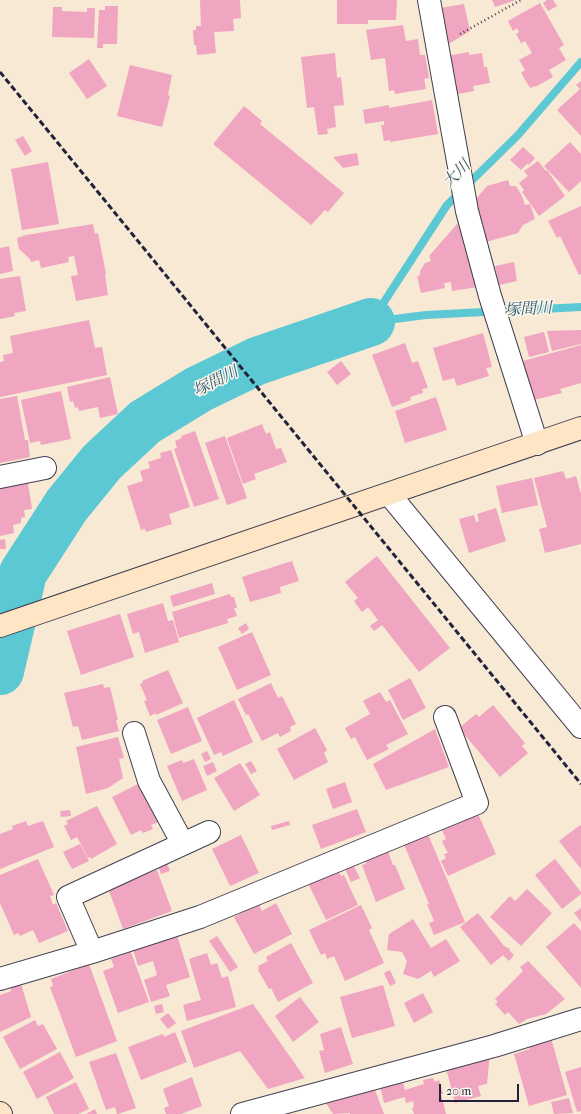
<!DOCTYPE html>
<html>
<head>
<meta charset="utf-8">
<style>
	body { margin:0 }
	#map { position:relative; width:581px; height:1114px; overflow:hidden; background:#f7e9d4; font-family:"IM FELL French Canon",serif }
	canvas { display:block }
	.scale { position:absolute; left:439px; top:1084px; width:80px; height:18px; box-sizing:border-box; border:2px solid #22223b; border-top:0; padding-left:5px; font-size:12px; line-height:14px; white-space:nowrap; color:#22223b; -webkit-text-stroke:3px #fbf7ec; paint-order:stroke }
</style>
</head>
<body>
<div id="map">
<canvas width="581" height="1114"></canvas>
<div class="scale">20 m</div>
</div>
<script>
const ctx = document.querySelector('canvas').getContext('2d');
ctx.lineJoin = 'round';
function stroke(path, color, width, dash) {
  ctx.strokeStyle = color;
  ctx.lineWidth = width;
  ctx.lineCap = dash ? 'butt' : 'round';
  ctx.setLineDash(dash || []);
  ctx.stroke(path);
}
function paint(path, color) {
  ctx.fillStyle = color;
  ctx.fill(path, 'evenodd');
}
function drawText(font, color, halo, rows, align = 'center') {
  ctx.font = font + ' "IM FELL French Canon","Noto Serif JP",serif';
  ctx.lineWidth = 3;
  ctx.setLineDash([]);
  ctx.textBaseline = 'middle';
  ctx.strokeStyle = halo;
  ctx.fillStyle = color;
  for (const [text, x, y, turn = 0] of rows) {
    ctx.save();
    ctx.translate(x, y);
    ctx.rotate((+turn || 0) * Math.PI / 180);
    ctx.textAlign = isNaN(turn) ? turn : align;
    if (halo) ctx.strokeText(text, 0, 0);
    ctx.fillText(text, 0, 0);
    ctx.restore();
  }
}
const stream = new Path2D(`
	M371,322l76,-117 71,-70 63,-73
	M371,322l55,-7 155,-8`);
const river = new Path2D(`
	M0,671l23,-98 44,-68 35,-43 43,-40 54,-33 58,-28 114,-39`);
const building = new Path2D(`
	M200,0h40l1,18 -8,1 1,12 -20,1 2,21 -19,2 -1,-10h-2l-1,-15h3v-4h5z
	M337,0h60l-1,20h-28v4h-31z
	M492,0h24l-21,7z
	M547,0h6l4,6 -9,5 -5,-8z
	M540,3l24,42 -5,3 7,12 -17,10 4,7 -18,10v-1l-5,2 -9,-15 4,-3 -6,-10 13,-7 -7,-12 -4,2 -5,-9 3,-2 -2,-4 -4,3 -5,-10z
	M464,4l6,27 -23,14 -7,-37z
	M105,6h13l-1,38h-14v4h-6l2,-38h6z
	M53,7h9v4l25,1v-4h8l-1,30 -42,-1z
	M403,25l3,16 12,-2 2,16h5l4,23 -5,1 2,10 -31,5 -1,-4 -5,1 -4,-33 -14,2 -5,-30z
	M469,52v3l13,-2 2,14h3l3,16 -17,3 1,5 -21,4 -6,-39z
	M335,53l2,25 4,-1 3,28 -10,1 2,21 -9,2 1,5 -10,1 -4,-28 -7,1 -6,-51z
	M89,59l18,27 -20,13 -18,-26z
	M130,65l42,10 -4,20 2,1 -8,31 -45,-11z
	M581,81v55l-24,-26 23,-21 -4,-4z
	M432,100l6,34 -48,8v-2l-6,1 -3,-16h3v-4l-19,3 -2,-14 26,-5v3z
	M244,106l18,15 -2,3 84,69 -16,19 -3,-2 -14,15 -98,-81z
	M23,136l9,15 -7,5 -10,-16z
	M570,142l11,12v27l-12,11 -25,-26z
	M523,147l12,11 -6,7 -1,-2 -7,7 -11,-10z
	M357,153l2,12 -16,3 -10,-11z
	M538,161l8,10 1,-1 18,26 -26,20 -17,-24 2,-2 -5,-7 9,-7 -4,-5z
	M48,162l11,62 -37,6 -11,-61z
	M508,180l2,6h6l6,10 3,9 5,-1 5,15 -12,6 -5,8 -32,9 -7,-22 2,-1 -5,-20 11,-13z
	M581,206v68l-2,1 -19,-39 -3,2 -9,-17z
	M458,223l15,53 3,-1 2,12 -26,4 -1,-9 -7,1 1,5 -24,5 -4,-17 3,-1v-4l5,-8 6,-2 -2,-5z
	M93,224l2,10 3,-1 8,41 -1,1 3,20 -32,6 -5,-25 7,-1 -4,-19 -6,1 1,5 -28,6 -2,-8 -8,2 -1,-3 -11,-10 -2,-11 9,-3z
	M9,246l4,25 -13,3v-26z
	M514,262l3,19 -18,4 -4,-19z
	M20,276l6,35 -12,2 1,3 -15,3v-40z
	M89,320l6,28 7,-1 5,28 -107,22v-35l4,-1 -1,-6 10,-2 -3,-17z
	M581,330v14l-29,7 -5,-20z
	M544,332l5,20 -20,5 -5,-20z
	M483,333l9,34 -6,1 3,8 -32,10 -3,-8 -11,3 -10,-33z
	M405,343l7,20 6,-2 10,27 -6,1 1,4 -13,4 1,3 -19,7 -20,-52z
	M581,345v38l-21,6 2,4 -28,7 -11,-39z
	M341,361l10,13 -14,11 -10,-13z
	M110,377l8,37 -18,4 -2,-11 -19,4 -1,-4 -3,1 -2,-7 -3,1 -3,-15z
	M61,391l10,48 -30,6 -1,-4 -10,2 -9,-43z
	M17,396l8,44h3l2,17 -30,6v-64z
	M436,397l11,33 -42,13 -10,-32z
	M262,424l4,10 4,-2 6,17 5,-1 6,14 -33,12 2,5 -13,5 -16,-46z
	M195,431l24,68 -25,8 -20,-58 3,-1 -2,-7 7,-3 -1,-2z
	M225,436l22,62 -20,7 -22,-62z
	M171,450l19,57 -21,7 3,10 -26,8 -1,-3 -4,1 -14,-44 16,-5 -3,-10 10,-3 -2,-6 13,-4 -1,-5z
	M563,471l3,8 10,-3 5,18v50l-36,9 -6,-24 8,-2 -13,-49z
	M532,478l6,27 -36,8 -6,-27z
	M28,483l4,26 -8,1 1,7 -4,1v5l-8,2 1,8 -14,3v-48z
	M496,508l10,33 -37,12 -10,-34 15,-4 2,7 3,-1 -2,-7z
	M5,539l1,10h-6v-9z
	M377,556l73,92 -31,24 -37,-47 -8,6 -4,-5 8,-6 -10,-13 -6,5 -8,-11 4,-3 -13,-16z
	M292,561l7,20 -19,6 1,6 -31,9 -8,-25z
	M212,583l3,11 -42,13 -3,-11z
	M230,594l1,3h3l3,11h-3l3,8 -10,3 1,4 -49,15 -7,-26z
	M163,603l5,18 5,-1 6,22 -34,11 -6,-21 -6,2 -6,-20z
	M120,614l14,43 -53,18 -14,-44z
	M246,623l3,6 -7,5 -4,-6z
	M252,632l19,43 -34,15 -19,-43z
	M168,670l15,33 -27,12v-2l-6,3 -6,-15 3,-1 -7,-16 3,-1 -1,-2z
	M410,678l16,30 -23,12 -15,-30z
	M271,683l7,15 4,-2 14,28 -6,3 1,4 -11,6 -2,-4 -16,8 -14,-27 -2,1 -8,-16z
	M103,684l1,4 6,-1 8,33h-2l3,11 -37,9 -4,-14 -5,1 -9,-34z
	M380,692l6,10 4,-2 18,34 -22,11 3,4 -22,11 -12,-23 -4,2 -6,-11 25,-14 -7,-13z
	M234,700l19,42 -30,14 -2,-4 -7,3 -17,-37z
	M493,705l32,38 -3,3 6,7 -28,24 -41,-49 17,-14 3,3z
	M188,707l14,34 -31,13 -14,-34z
	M315,728l12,22 -3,3 4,9 -34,18 -17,-31z
	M435,729l14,38 -63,23 -13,-26z
	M118,737l6,21 -5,1 4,19 -15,10 -22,6 -10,-47z
	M207,751l4,8 -6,3 -4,-8z
	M194,759l13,31 -25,11 -15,-35 15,-6 1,3z
	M251,761l6,10 -6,3 -6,-10z
	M213,762l4,9 -10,5 -4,-10z
	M240,763l20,32 -26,16 -20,-33z
	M345,782l7,20 -19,7 -7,-20z
	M140,783l19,39 -8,3 2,4 -10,4 -2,-3 -10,5 -19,-38z
	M97,806l20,38 -26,15 -1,-2 -2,1 -11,-21 -6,3 -7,-14 4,-2 -2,-3z
	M357,809l9,23 -45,17 -9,-24z
	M70,810l1,6 -10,1 -1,-6z
	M478,814l18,40 -48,22 -7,-15 5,-3 -2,-4 4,-1 -6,-12 4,-2 -5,-11z
	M26,821l2,5 15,-5 11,26 -54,22v-35l13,-5 -1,-3z
	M289,821l1,4 -18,5 -1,-4z
	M580,825l1,1v43l-22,-28z
	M427,832l38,90 -31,13 -5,-12 5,-2 -7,-17h2l-26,-62z
	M241,835l18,38 -29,13 -18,-37z
	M80,844l9,17 -17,8 -9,-17z
	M386,846l7,19h2l10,24 -29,13 -14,-37 4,-1 -2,-9z
	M38,859l16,36 -4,1 3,9 3,-2 12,28 -29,12 -6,-13 -13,6 -2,-3 -4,2 -14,-32v-28z
	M350,859l10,19 -9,4 -9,-20z
	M555,859l26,33v2l-19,15 -27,-34z
	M166,860l4,11 -9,3 -4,-11z
	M336,866l5,10 3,-1 14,30 -32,15 -20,-41z
	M157,870l15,41 -49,18 -15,-41z
	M527,889l25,24 -31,33 -31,-29 20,-21 5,5z
	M276,903l16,31 -38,20 -20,-37 25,-13 3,7z
	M361,905l11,23 -3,2 15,33 -39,18 -11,-25 -7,3 -2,-6 -4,2 -12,-25z
	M581,908v14l-7,-9z
	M478,913l26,33 6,3 -1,1 5,5 -5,6 -6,-6 -12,10 -31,-38z
	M413,919l18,29 15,-9 14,22 -26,16 -3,-6 -13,8 -15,-5 4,-13 -5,-9 -15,-2 2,-16z
	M574,923l7,8v57l-35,-41z
	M176,932l14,45 -24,8 4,11 -19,6 -7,-22 13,-5 -4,-14 -15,5 -6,-20z
	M217,936l21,31 -8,5 -21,-31z
	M291,943l22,40 -35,19 -7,-14 -2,1 -11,-19 1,-2 -1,-2 10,-5 -2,-4z
	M131,952l18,50 -31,11 -15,-42 11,-4 -3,-8z
	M207,953l4,12 6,-2 5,15 6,-2 8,31 -49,14 -4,-16 18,-5 -12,-41z
	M528,961l37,38 -19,15 -19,5 -8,5 -11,-12 -3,3 -10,-11 3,-2 -3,-3 28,-28 -3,-4z
	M89,964l28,77 -41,16 -26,-70 3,-1 -2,-7z
	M390,970l6,13 -6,3 -6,-13z
	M21,984l10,33 -31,15v-37l11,-4v-4z
	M383,985l12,41 -43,12 -12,-41z
	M423,993l10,19 -19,11 -10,-20z
	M300,997l19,25 -26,20 -18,-26z
	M162,1004l2,8 -8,2 -2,-8z
	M253,1004l52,74 -37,11 -28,-38 -46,17 -13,-37z
	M168,1013l8,10 -8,6 -8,-10z
	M35,1020l3,6 5,-2 14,25 -37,20 -17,-32z
	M341,1027l12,37 -28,9 -6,-22 5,-1 -4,-16z
	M175,1032l12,30 -46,18 -13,-33 35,-13 1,3z
	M551,1038l16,57 -38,11 -15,-52 16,-5 -2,-5z
	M60,1052l14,26 -37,21 -14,-27z
	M490,1052l-3,32 -9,2 3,10 -26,7 -10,-39z
	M116,1053l20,55 -18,6h-1l-2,-7 -9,3 -17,-48z
	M581,1067v44l-4,1 -12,-40z
	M401,1076l4,14 19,-6 -1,-4 10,-2 2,4 4,-2 4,14h-2l5,20h-32l-2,-6 2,-1 -1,-6 -7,2 -1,-6 -21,6 -5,-21z
	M192,1077l10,29 -21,8h-15l-2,-6 5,-2 -6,-17z
	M76,1082l13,27 -11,5h-24l-8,-17z
	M374,1087l10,27h-34v-1l-17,1 -11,-17z
	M569,1098l4,15 -19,1 -3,-12z
	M95,1109l2,5h-11z`);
const path = new Path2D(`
	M460,34l61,-34`);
const street = new Path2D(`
	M429,0l38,211 23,85 47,148
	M0,477l45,-9
	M389,494l192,233
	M134,733l15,48 34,63
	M92,952l-24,-55 141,-65
	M0,979l92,-27 108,-35 277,-114 -32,-86
	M242,1114l252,-68 87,-27`);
const secondary = new Path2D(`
	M0,626l581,-198
	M0,1113l1,1`);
const rail = new Path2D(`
	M0,72l581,712`);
const waterNames = [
	["大川",457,175,-45],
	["塚間川",528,310,-3],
	["塚間川",216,382,-27]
];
stroke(stream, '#5cc8d4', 8);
stroke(river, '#5cc8d4', 48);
paint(building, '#f0a5c1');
stroke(street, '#424052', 24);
stroke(secondary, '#424052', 24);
stroke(path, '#424052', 2.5, [1, 3]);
stroke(street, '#fff', 22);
stroke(secondary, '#fee5c5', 22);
stroke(rail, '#22223b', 3, [6, 3]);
drawText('italic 16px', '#365c71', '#fbf7ec', waterNames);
</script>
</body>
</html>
